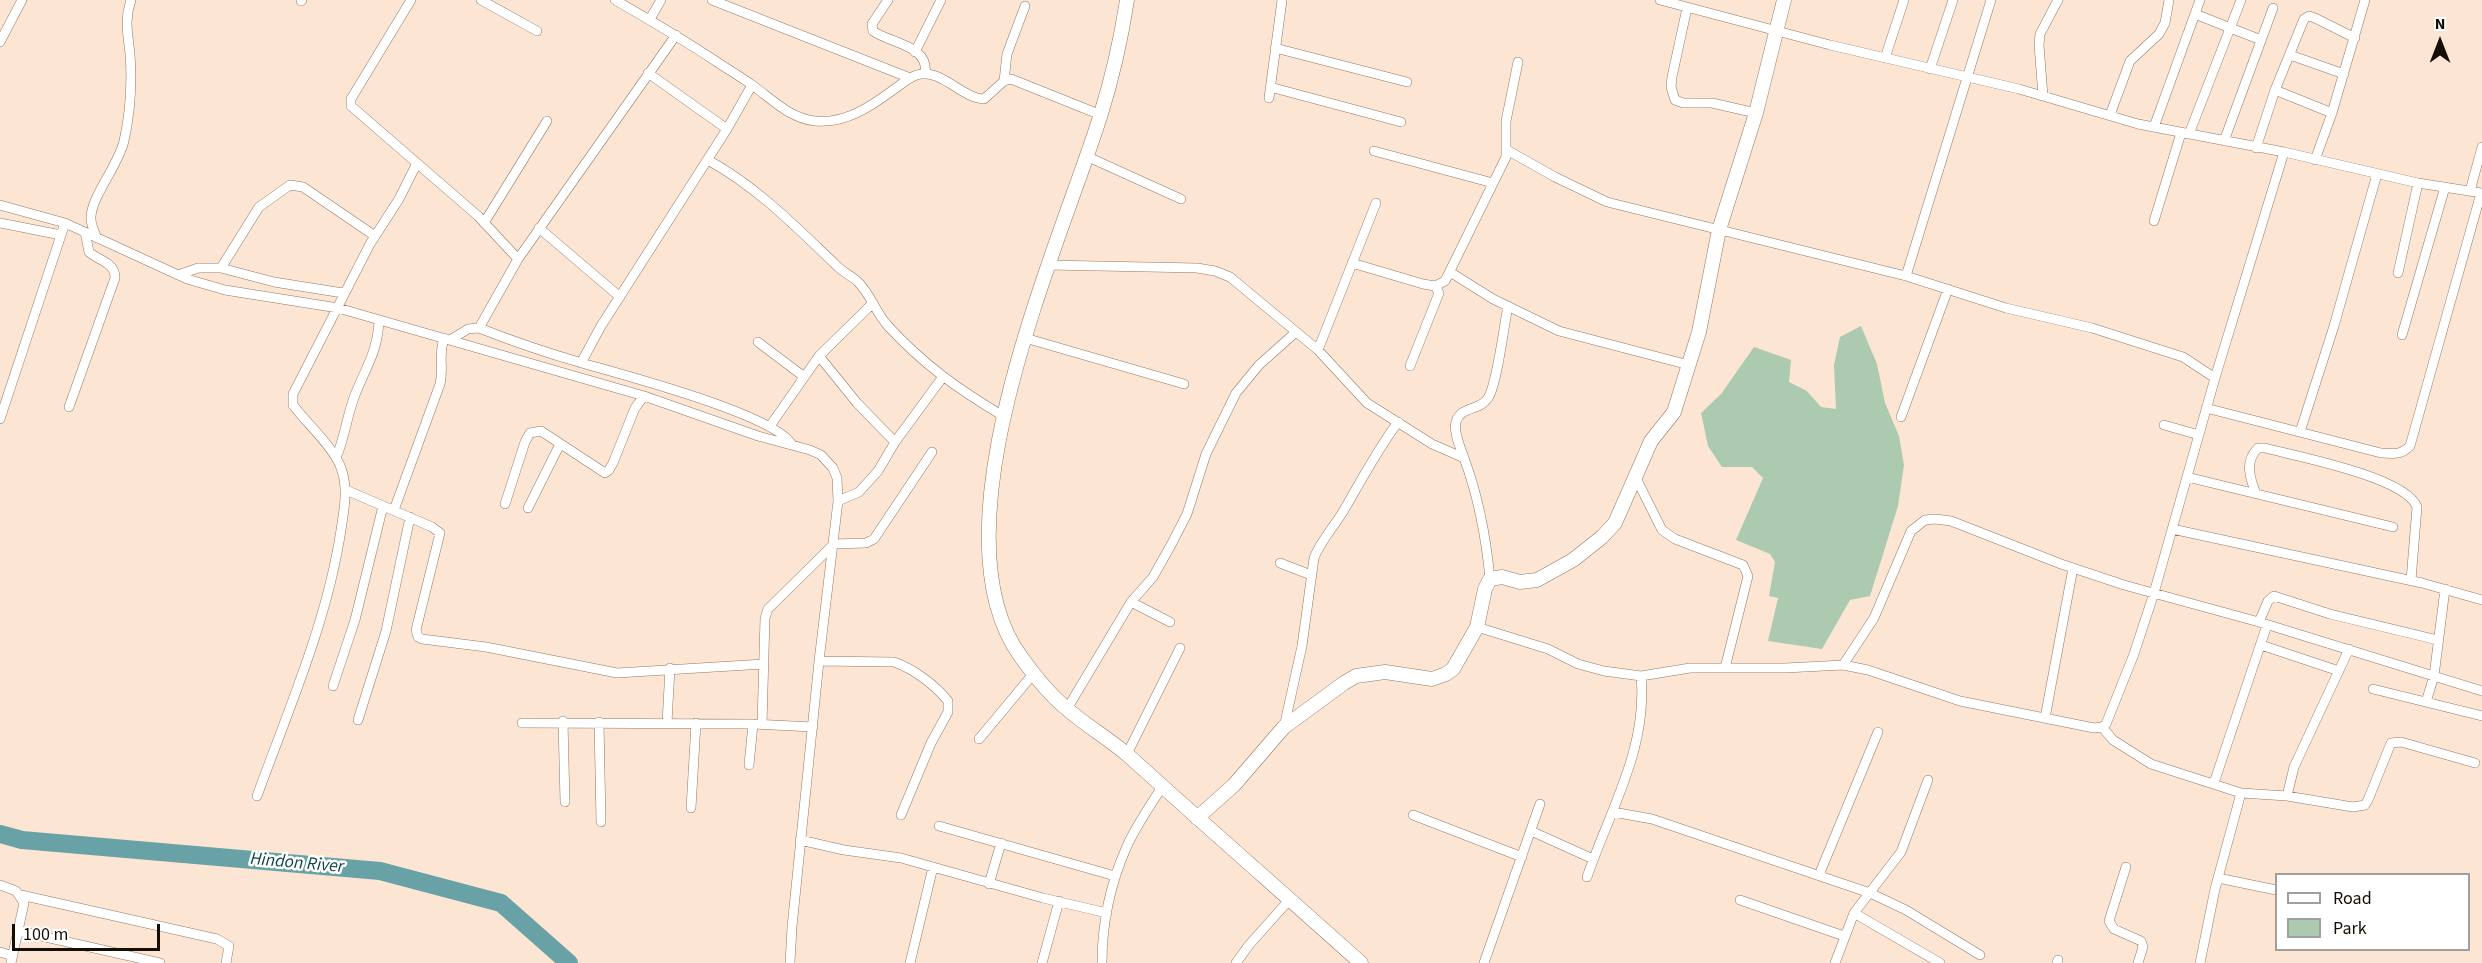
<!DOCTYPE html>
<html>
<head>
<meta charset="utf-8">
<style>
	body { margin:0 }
	#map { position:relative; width:2482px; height:963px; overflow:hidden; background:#fce6d3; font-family:"Source Sans 3",sans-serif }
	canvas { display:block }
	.legend { position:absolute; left:2275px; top:873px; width:195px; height:78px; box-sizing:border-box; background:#fff; border:2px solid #a29e9b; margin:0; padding:8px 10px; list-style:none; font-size:18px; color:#160d05 }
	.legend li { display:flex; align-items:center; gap:12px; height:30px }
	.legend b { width:30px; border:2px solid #a29e9b }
	.north { position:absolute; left:2410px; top:12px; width:60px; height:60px; -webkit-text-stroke:4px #fff; paint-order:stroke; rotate:0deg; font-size:16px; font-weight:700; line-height:24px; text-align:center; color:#160d05 }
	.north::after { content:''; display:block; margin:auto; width:21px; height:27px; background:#160d05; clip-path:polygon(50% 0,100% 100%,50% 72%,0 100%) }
	.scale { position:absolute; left:12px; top:924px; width:148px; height:27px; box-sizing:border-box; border:3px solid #160d05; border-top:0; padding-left:8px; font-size:18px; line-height:21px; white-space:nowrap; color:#160d05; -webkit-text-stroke:4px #fff; paint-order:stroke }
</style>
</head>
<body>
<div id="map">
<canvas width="2482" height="963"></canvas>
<ul class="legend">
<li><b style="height:8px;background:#fff"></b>Road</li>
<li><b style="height:16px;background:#accab0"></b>Park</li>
</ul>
<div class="north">N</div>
<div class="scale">100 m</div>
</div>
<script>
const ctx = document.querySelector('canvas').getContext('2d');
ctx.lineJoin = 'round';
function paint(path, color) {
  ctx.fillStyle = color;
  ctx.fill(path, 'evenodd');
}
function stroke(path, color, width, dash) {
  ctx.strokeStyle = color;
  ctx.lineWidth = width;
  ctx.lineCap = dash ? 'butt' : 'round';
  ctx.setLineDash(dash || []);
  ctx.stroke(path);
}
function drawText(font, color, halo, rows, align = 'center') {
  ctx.font = font + ' "Source Sans 3",sans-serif';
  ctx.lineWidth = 5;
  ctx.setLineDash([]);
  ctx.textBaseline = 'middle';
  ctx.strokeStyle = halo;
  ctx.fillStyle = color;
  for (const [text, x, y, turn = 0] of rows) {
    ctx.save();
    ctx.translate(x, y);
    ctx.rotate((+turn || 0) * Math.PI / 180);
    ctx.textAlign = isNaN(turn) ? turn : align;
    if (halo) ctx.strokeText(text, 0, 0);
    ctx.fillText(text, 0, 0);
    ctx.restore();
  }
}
const green = new Path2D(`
	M1861,326l16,38 8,39 14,33 5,29 -6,41 -28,90 -20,4 -28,49 -54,-8 10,-43 -9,-2 6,-34 -5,-8 -34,-14 27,-62 -11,-11h-30l-14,-21 -7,-33 20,-19 33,-47 37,13 -2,22 18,9 14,16 15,2 -2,-44 6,-28z`);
const river = new Path2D(`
	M0,834l22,6 358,31 121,32 68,60`);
const street = new Path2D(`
	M411,0l-60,99v7l127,110 40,43
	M481,0l56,31
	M615,0c35,20 69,40 102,62 12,8 24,15 35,23 20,14 37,33 63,36 30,3 55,-14 78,-31 9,-6 18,-15 28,-16 22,-3 41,24 63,25l20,-18 7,-2 90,36
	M712,0l198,78
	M888,0l-16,24 1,7c16,12 57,14 52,43
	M1660,0l170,45 189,44 119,35 146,28 134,31 64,10
	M301,1l1,-1
	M1687,8l-15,69 -1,10 4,13 8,3h29l44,10
	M2195,14l66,26
	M650,19l11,-19
	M0,42l22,-42
	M1275,48l132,34
	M915,52l26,-52
	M2290,55l54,19
	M1885,58l19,-58
	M1930,69l23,-69
	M648,73l79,56
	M1004,81l3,-27 18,-48
	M1270,87l131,35
	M2275,90l57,23
	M2043,96l-4,-51 1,-11 18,-34
	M1269,98l13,-98
	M2110,115l20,-54 29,-27 6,-11 4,-23
	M2154,127l46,-127
	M2189,134l52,-134
	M2224,141l49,-133
	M2256,148l19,-58 29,-71 5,-3 6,2 40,20
	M1507,150l48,27 52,25 299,74 100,32 86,20 91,29 32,21
	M1374,151l119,32
	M1086,156l95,43
	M708,160c49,27 87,66 127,104 6,7 15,11 22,17 14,13 18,31 31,45 36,39 70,63 115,90
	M2315,160l17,-47 33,-113
	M2470,191l12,-44
	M0,205l65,18 122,56 38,11 113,18 306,88 114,40 52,14 11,5 12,13 4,10 1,23 -19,160 -27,266 -2,36
	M2154,221l27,-88
	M0,223l61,12
	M484,223l63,-102
	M539,228l81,69
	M97,238c-3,-7 -7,-14 -6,-22 2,-22 27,-50 33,-75 6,-27 8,-60 6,-87 -2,-20 -6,-34 1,-54
	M1352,263l71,21 12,2 10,-5 61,-124v-36l12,-59
	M1049,265l148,3 18,3 15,6 88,73 49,53 65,41 32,14c15,40 22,79 26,121
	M221,268l38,-61 31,-22 13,2 72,49
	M1450,272l43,27 66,32 130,34
	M2398,273l20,-90
	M178,275l20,-7h23l53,14 69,11
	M1906,276l85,-276
	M479,328l39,-69 158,-224
	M2402,335l43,-148
	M1025,338l159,46
	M450,340l18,-11 11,-1c33,13 68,25 103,35 38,11 195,52 210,82
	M758,342l45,34
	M1318,350l58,-147
	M819,356l38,47 38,39
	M581,363l20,-37 126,-197 25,-44
	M1410,366l29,-73 -4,-7
	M69,407l46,-129c0,-16 -16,-17 -26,-26l-4,-20
	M2206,408l175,45c13,1 20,2 29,-7l71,-253
	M1901,417l47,-128
	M0,419l65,-196
	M2164,425l35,10
	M770,426l49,-70 54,-53
	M2300,432l34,-106 43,-152
	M336,458c9,-21 11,-43 19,-63 11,-28 23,-44 24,-75
	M1464,458c-3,-9 -11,-26 -8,-36 4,-16 24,-11 32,-24 9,-13 16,-73 20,-92
	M2187,477l206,50
	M1636,478l26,52 13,9 68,26 5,11 -23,92
	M346,490l86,37 8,6 -24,97 2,7 4,2 64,8 131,26 147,-9
	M2256,494c-6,-16 -12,-32 2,-46h7c31,8 141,29 152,59l-6,73
	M838,501l21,-9 19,-21 17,-29 47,-64
	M505,504l20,-62 5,-9 11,-2 64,42 4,-3 4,-7 22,-55 9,-12
	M528,508l32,-64
	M394,510l46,-126c4,-17 -2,-27 4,-46
	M2172,529l250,54 60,17
	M1280,563l31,12
	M1131,602l39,20
	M2259,622l9,-21 6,-5 56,18 108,26
	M1477,627l71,22 30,15 26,7 37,5 49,-8h95l58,-3 25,5 92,31 134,27 8,-1 4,-3 28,-70 20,-61 61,-215 69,-226
	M2261,645l78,26
	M819,661l75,1c20,7 41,23 54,39v11l-17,31 -30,72
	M1843,665l31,-47 37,-87 14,-11 10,-1 16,2 110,43 63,21 135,37 223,69
	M333,686l22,-66 28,-114
	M2373,689l109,27
	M2426,702l8,-26 11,-87
	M1067,709l64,-107 22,-25 18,-32 16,-31 19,-60 30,-61 23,-28 37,-33
	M2045,718l28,-150
	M358,720l28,-89 24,-114
	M563,721l2,81
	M599,722l2,100
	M522,723l231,1 60,3
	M667,723l3,-55
	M762,724l3,-106 3,-9 66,-65 32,-1 8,-4 58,-87
	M1284,727l18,-81 12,-88c7,-18 20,-31 30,-48 18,-31 32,-58 54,-88
	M2102,727l11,13 38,24 90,29 46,3 66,11 12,-2 3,-5 23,-57 10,-1 74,21
	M979,739l55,-66
	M1127,754l53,-106
	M749,765l4,-41
	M2214,783l53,-158
	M257,796c32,-88 70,-174 84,-266 3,-20 7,-40 1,-59 -6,-22 -35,-47 -49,-66v-11l77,-150 29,-45 18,-36
	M2287,796l7,-29 55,-118
	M691,808l5,-85
	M1613,812l39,7 218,74 36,17 74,45
	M1413,815l109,42
	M939,826l176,50
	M1531,831l62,28
	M800,840l44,10 57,8 142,40 64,15
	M2126,867l-17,54 5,8 27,12 2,6 -5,16
	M1819,875l59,-143
	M1587,877c23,-67 61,-129 54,-201
	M2218,878l58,12
	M989,884l12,-41
	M0,885l16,6 8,12 -13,60
	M21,895l196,44 12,7 -3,17
	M1740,900l104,36
	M1854,913l86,50
	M19,931l141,32
	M0,952l13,4
	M910,963l23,-96
	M1042,963l17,-62
	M1102,963c0,-39 9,-81 25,-117 9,-20 23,-40 35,-59
	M1236,963l13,-18 41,-46
	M1484,963l56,-159
	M1835,963l19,-50 47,-61 27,-72
	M2057,963l1,-3
	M2200,963l15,-74 26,-96`);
const secondary = new Path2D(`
	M1127,0c-6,39 -15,79 -27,117 -42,133 -171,414 -79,540 13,18 28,37 45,51 20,18 44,31 64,49 76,69 154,137 231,206
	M1197,818l37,-33 50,-58 60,-44 12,-7 29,-4 47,7 14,-5 7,-5 24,-42 8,-38 5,-10 12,-2 18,5 17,-2 36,-20 29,-23 13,-14 36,-82 23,-29 25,-80 20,-102 37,-117 28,-113`);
const waterNames = [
	["Hindon River",297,864,5]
];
paint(green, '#accab0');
stroke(river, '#68a1a6', 18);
stroke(street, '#927863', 10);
stroke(secondary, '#927863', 15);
stroke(street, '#fff', 9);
stroke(secondary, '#fff', 14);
drawText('italic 18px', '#0e4348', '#fff', waterNames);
</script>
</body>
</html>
